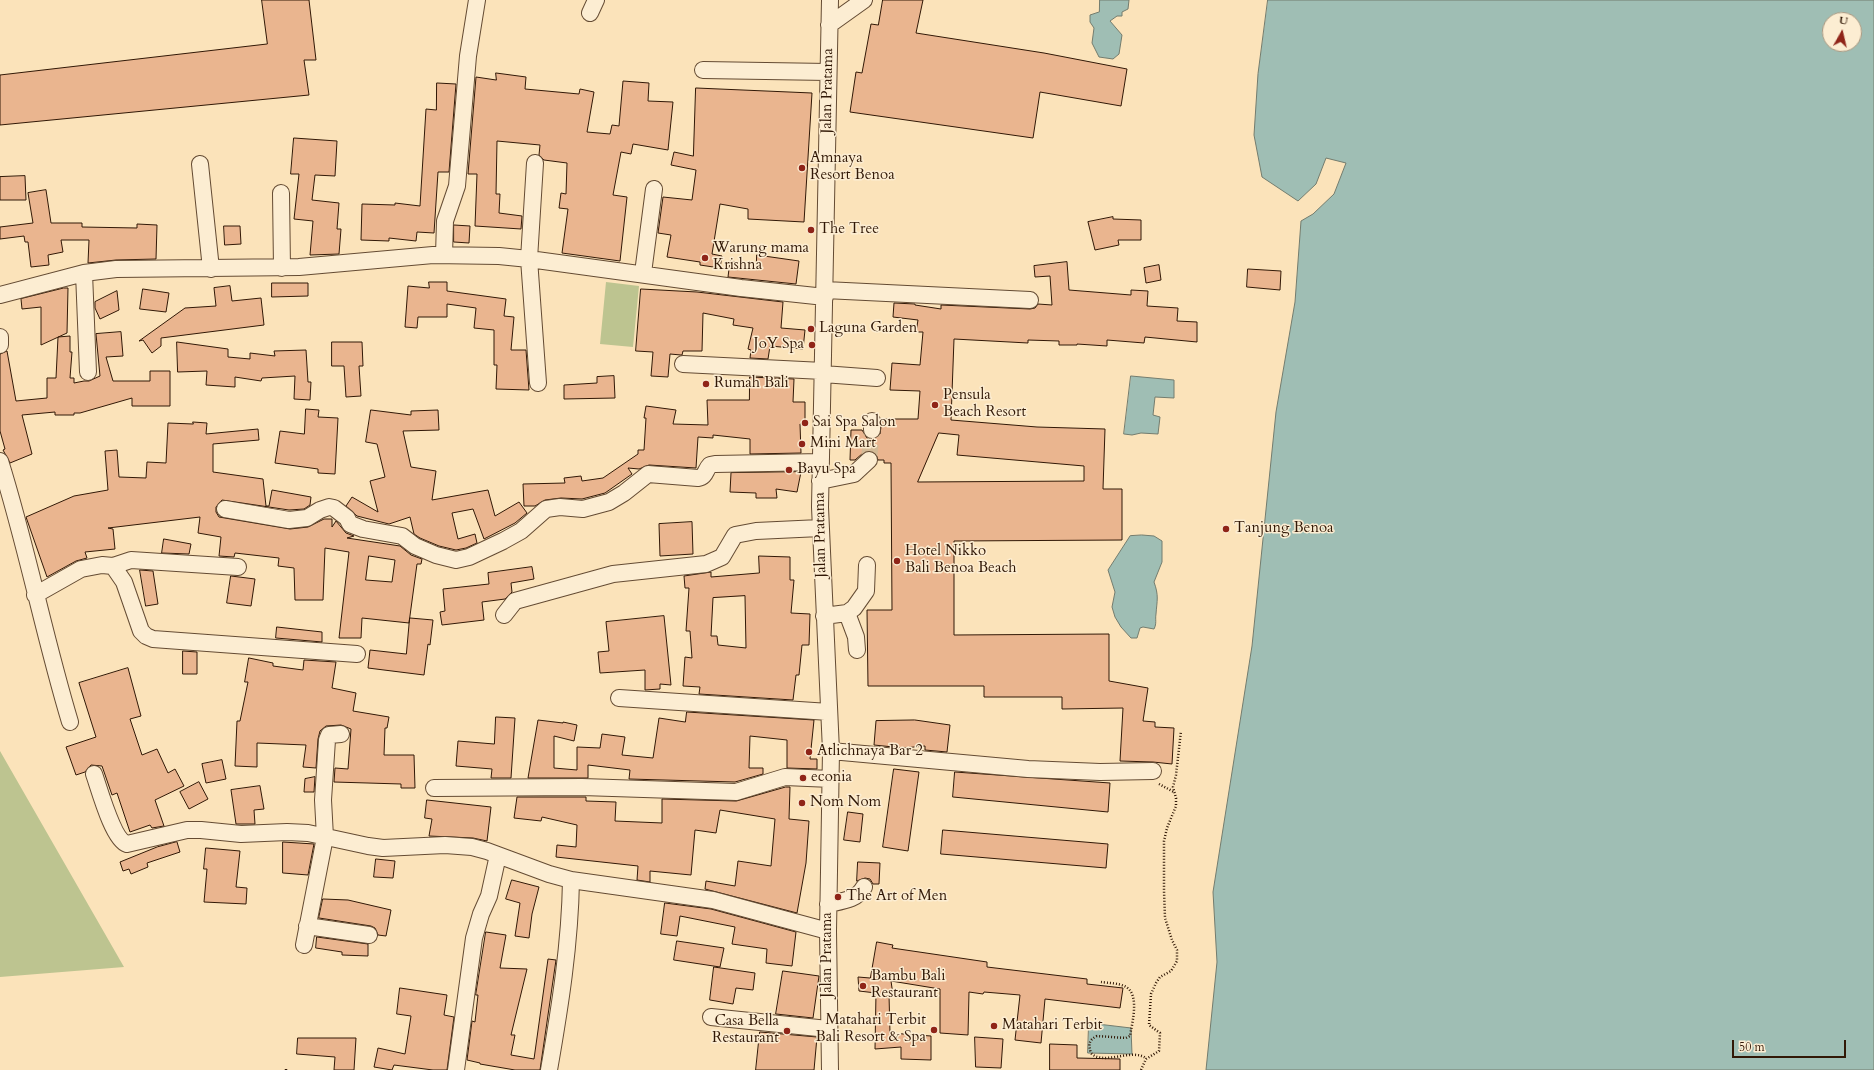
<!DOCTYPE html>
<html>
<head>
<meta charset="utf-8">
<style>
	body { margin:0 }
	#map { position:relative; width:1874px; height:1070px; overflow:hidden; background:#fbe3ba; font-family:Cardo,serif }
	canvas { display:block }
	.north { position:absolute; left:1822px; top:12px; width:40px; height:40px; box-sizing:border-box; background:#fcedd2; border:1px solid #ab9880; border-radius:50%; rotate:8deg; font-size:11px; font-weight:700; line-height:16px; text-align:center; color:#311806 }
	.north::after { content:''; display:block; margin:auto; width:14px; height:18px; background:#8f2418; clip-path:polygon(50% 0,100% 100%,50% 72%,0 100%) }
	.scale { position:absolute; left:1732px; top:1040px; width:114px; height:18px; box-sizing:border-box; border:2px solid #311806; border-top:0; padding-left:5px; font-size:12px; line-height:14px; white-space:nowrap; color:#311806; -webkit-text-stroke:3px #fcedd2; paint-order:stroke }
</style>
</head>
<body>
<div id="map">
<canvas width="1874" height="1070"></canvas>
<div class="north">U</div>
<div class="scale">50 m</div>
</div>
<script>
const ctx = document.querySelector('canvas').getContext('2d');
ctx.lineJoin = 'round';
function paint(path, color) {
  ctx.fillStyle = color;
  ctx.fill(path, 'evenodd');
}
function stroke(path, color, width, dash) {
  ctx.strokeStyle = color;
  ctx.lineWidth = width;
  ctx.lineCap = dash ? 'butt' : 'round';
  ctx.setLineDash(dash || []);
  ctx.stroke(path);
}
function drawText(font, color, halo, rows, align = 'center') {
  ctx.font = font + ' Cardo,serif';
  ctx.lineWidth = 3;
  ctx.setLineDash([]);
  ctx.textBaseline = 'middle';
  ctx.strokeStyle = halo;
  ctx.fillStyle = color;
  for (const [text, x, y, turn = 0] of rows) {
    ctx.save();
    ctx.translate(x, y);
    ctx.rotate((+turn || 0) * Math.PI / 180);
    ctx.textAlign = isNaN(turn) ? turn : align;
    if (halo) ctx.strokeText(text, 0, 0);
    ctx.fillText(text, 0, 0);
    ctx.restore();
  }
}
const green = new Path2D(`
	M606,282l33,4 -6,61 -33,-3z
	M0,751l124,216 -124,10z`);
const water = new Path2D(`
	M1100,0h29l-1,9 -6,3v4h-5l-7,5 12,14 -3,19 -6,5 -14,-2 -7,-14 2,-15 -4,-6v-7l9,-3z
	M1268,0h606v1070h-668l11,-108 -4,-70 39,-246 24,-234 19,-110 6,-81 12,-7 21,-20 12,-31 -20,-5 -10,26 -18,17 -36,-24 -8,-42 4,-61zM1830,20h24v24h-24z
	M1131,376l43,4v18l-19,-1 -2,18 7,2 -2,17 -17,-1 -9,2 -8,-1z
	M1142,535l12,1 8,5v21l-8,20c5,14 3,18 2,32 -1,6 1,9 -2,15l-11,-2 -3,1 -3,10h-6l-10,-11 -6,-10 -3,-10 3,-15 -7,-22 22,-34z
	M1089,1023l42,5 1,26 -44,-1z`);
const building = new Path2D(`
	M262,0h47l7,60h-12l5,35 -309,30v-50l267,-31z
	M883,0h40l-7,33 128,20 83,16 -6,37 -81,-14 -7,46 -183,-26 6,-40 6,1 9,-49 7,1z
	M496,73l30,4 -1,12 54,5 1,-5 14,3 -7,40 23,2 2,-9 7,1 4,-45 26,2 -1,18 25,1 -5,48 -35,-6 -2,10 -10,-2 -8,43 14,2 -7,64 -58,-8 6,-44 -9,-1 2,-15 5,1 1,-31 -23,-3 -5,-5 1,-10 -43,-4 -1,53h4l-1,19 23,3 -1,13 -46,-3 2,-52h-9l8,-97 20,3z
	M437,83l19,1 -7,88h-11l-4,61 -17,-1 -1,9 -27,-3v3l-28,-1 1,-36 33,1v-2l25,3 6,-97 10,1z
	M696,88l116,5 -8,129 -56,-3v-10l-28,-5 -8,50 10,2 -2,12 -20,-3v-3l-33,-5 4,-22 -13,-2 5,-36 29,3 4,-30 -25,-5 3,-13 19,4z
	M294,138l43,3 -2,35 -20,-1 -3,25 27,3 -2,26h4l-2,25 -29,1 3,-34 -19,-2 5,-45h-8z
	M25,176l1,24h-26v-23z
	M46,190l5,33h31v4l55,1v-4l20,1 -1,34 -40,1 -28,3 1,-23h-28l2,12 -15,3 1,10 -18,2 -3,-25h-3l-1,-6 -24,3v-12l33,-4 -5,-30z
	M1113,217v2l28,1v20h-23l1,5 -24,5 -7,-28z
	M454,225l16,1 -1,17 -15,-1z
	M224,226h16l1,18 -16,1z
	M757,255l42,6 -3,23 -68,-7 2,-16 26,3z
	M1067,262l2,28 62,5v-5l17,1 -1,15 31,2 -1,13 20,1v20l-52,-5 -1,6 -37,-3v6l-30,-2v1h-18v-4l-31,-1v3l-74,-4 -3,81 86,7 68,2 -2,60h19v51l-168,1v94l155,-1v47l39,7 -5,33 12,1v5l19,1 -2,36 -19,-2 -33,-1 3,-53 -61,1v-12h-78v-11h-116l-1,-76h25l-1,-147h-7v-3h-6l-2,-6 -5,-3 -8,2 -8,7h-5l1,-30h11l5,8 5,1 8,-5 2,-15h36l2,-28 -30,-1 2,-27 28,2 3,-33h-7l2,-12 -25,-3 1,-14 21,1v1l26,4v-4l89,4 5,-1 3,-4 14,1 -2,-29 -15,1 -1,-11zM939,433l20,2 -2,20 127,11v15l-166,1z
	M1159,265l2,15 -15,3 -2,-15z
	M1248,269l33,2 -1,19 -33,-3z
	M429,282h18v9l59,8 -2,17 10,1 -3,33h15l3,40 -33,-1 1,-24h-3v-35l-20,-2 2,-20 -29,-4v13h-29l-1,11 -12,-1 3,-41 21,2z
	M272,283h36v13l-36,1z
	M230,286l2,15 29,-3 3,27 -103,13v8l-9,7 -9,-13 -4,1 46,-33 31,-2 -2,-18z
	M64,288h4l-1,45 -26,12v-38l-19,2 -1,-10z
	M143,289l26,4 -3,19 -26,-3z
	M641,289l56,3 86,10 -2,26 24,2 -2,19 -33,-3 -2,13 -18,-1 1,-8 -3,-1 5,-21 -20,-3 1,-6 -31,-6 -1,38h-19l-1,4h-1l-11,-1 -2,23 -17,-1 2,-24 -17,-1z
	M117,291l2,19 -19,9 -5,-11v-6z
	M121,332l2,24 -17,1 7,24h37v-10h20v35h-38v-8l-52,15h-6v2h-19v-3l-33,3 10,39 -22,9 -7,-13 2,-1 -5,-18v-77l7,-3 9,50 31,-3v-20h9l2,-41 12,-1v16h2l-2,26h4v5l10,-2h5l11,-5 -4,-42z
	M177,342l51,7v8l22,2v-6l25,3 -1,-5 32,-1 2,32h3l-1,18 -16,-1 1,-23 -33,2 -1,3 -26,-4v10l-29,-2 1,-14 -29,1z
	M332,342h30l1,24h-4l2,30 -15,1 -2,-31h-12z
	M614,376l1,22 -51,1v-14l33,-2v-6z
	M750,377l44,2 -1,23h12v22h-5l1,29 -51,1v-15l-37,-4v3l-15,-1 -2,31 -47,-3 -10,4 -11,-1 4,6 -27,19 -23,6 -21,-1 -16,2 -10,6h-11l-1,-22 42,-1 -1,-5 17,-2 1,5 21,-3 35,-24v-4h6l2,-32h-2l2,-12 30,4 -3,14 35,1 -1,-25h42z
	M306,409l13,1 -1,7 20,1 -3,56 -17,-1v-4l-43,-6 5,-32 24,3z
	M371,410l40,5v-4l27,-1 1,20 -36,1 8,36 25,4 -4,29 56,-10 7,26 24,-14 8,11 -12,10 -31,16 -11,-30 -21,4 6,26 17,-5 2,9 -11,5 -10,2 -17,-4 -19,-8 -6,-4 -4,-17 -21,7 -32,-8 -11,-10 6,-9 26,15 -8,-31 15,-4 -8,-33 -11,-2z
	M193,422l14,1 -1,11 52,-5 1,11 -46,4v28l50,7 3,27h3l3,-16 39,7 -1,8 -6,4 -15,1 -67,-10 -6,7v5l3,5 71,12 18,-2 16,-8h8v8l4,-6 10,12 8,3 -7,2 53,8 11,9 11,4 -1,5h-4l-8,59 -47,-5 -1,20h-22l10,-86 -24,-4 -2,52h-28l-1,-32 -16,-2 1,-8 -44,-5 -1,4 -15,-1 2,-19 -23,-4 2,-16 -92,11 5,1 2,20 -30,3 2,6 -11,3 -29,16 -21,-60 48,-21 34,-6 -3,-39 12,-1 2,27 27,1 1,-16 19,1 2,-40 25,1zM369,556l26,4 -3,22 -26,-2z
	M801,472l-4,20 -21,-3 1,9h-21v-5l-26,-1 1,-19z
	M692,522l1,32 -33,2 -1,-32z
	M164,539l27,5 -2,10 -27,-1z
	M759,556l31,1v23h4l-3,33 19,1 -1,31h-7l-3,30h-3l-3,25 -94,-6 1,-7 -17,-1 2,-29 7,1 -2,-27h-4l3,-43h-4l-1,-12 27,-4v5l48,-4zM745,596l1,52 -28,-3 -1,-9h-6l2,-38z
	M532,567l2,12 -23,4 1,9 -7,7 -23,3 2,18 -42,5 -2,-13 5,-1 -2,-22 46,-5 -1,-11z
	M140,570l13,1 5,33 -12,2z
	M231,576l24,3 -4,27 -24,-3z
	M664,616l7,69 -11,-1v5l-15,1v-20l-45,3 -2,-21 11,-1 -3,-29z
	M410,618l23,2 -3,25 -2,-1 -4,31 -56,-7 2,-18 36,4z
	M277,627l45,5v10l-46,-4z
	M183,651l14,1v22h-14z
	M249,658l24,5v3l30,4 1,-10 32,2 -4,26 24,5 -3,18 36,6 -2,11h-2l-1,27h30l1,33h-14v-4l-67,-2 1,-14 13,1 3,-40 -10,-4 -15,1 -6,5 -2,8 -2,29 -13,-1 3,-22 -49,-2v24l-22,-1 2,-45h3l8,-39h-3z
	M128,668l13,48 -11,3 12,36 15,-6 11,24 7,-4 9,17 -29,14 9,26 -12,2 -2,-3 -20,7 -13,-39 -5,2 -10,-29 -11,-1 -6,7 -9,3 -10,-28 30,-10 -17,-54z
	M687,712l127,8 -4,39h7v10l-30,-1v-28l-37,-4 -1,32h14v6l-28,8 -106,-3 1,-9 -42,-5v13h-60l10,-58 25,3v-1l14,3 -3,16 -20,-5v32l23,2v-23l23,1 2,-14 23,3 -3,18 31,3 6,-40 26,4z
	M496,717l19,1 -4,60h-20l1,-9 -36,-3 2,-25 36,3z
	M915,720l35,5 -3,27 -22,-2v-4l-22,2 -29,-3 2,-24z
	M222,760l4,19 -20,4 -4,-19z
	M894,769l25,3 -11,79 -25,-4z
	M955,772l155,11 -2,29 -155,-15z
	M315,777l-1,15h-10l1,-13z
	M199,782l9,17 -19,10 -9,-17z
	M260,786l4,23 -10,1 1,14h-19l-5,-34z
	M786,787h4l-1,32 20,2 -3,42 -9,50 -92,-24 1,-8 29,5 3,-25 33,5 4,-47 -55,-9 -4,23 -21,-3 -4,45 -41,-4v11l-13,-2 1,-14 -82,-9 1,-12 19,2 1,-22 -35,-8 -1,4 -27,-3 3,-21h69v4l30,1 -1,19 47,2v-24l74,2z
	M427,800l64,7 -4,34 -14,-3 -44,-2 3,-17 -7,-1z
	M848,812l15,2 -3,28 -16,-2z
	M943,830l165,14 -2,24 -165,-14z
	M177,842l3,10 -33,11 1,4 -17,7 -2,-5 -6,2 -3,-9 37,-15z
	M283,842l31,2 -6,31 -25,-2z
	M206,848l34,3 -4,36 11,1 -1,16 -42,-2 3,-33h-3z
	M376,859l19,2 -2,17 -19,-1z
	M858,862l22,1 -1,21h-6l-3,-5 -5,-1 -8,3z
	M512,880l27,7 -7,27 -3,24 -14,-2 5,-33 -14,-4z
	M323,899l25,1 43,10 -5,26 -8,-1 -3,-7 -4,-2 -52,-8z
	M665,903l46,6 85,23 -4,34 -26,-3 1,-14 -35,-5 3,-17 -55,-11 -3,20 -16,-2z
	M486,932l20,3 -6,33 27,1 -16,66h4l-4,20 23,4 14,-100 8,1 -16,110h-25l-35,-6v-1l-13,-3 5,-39 3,1 3,-27h-2z
	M317,937l51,7v12l-26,-1v-3l-26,-4z
	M677,941l47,7 -4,19 -46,-7z
	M877,942l16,3 -1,3 95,14v5l100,12v5l36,4 -3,20 -75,-9 -4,44 -26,-3 5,-45 -36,-3 -1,2 -14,-2 -1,43 -28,-2v-44l-49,-8 2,14h-4l1,38 41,3v24l-30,-1v-12l-26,2 1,-56 -17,-2 -1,-14 12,1z
	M714,967l41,6 -2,17 -17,-2 -3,16 -23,-4z
	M783,971l36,5 -6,42 -37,-4z
	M400,988l47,7 -3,20 10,2 -7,53h-14l-39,-5 -2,5 -18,-3 4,-19 27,6 6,-38 -14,-2z
	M760,1032l57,5 -3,33h-58z
	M975,1037l28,2 -2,29 -25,-1z
	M298,1038h58l-2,32h-20l1,-13 -38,-3z
	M1050,1044l27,1v13l43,1v11h-70z`);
const minorTunnel = new Path2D(`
	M869,460l3,-30`);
const path = new Path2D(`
	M1159,784l15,8
	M1101,982c7,1 19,1 25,5 14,8 6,36 4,49l-4,2 -29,-2c-8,4 -9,8 -6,17 12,13 40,-5 55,5
	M286,1070v-3
	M1141,1070l5,-11 13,-8 1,-18 -11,-8 2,-31 5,-11 4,-6 11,-6 6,-10v-11l-5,-10 -7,-22 -1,-27v-50l3,-13 9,-22v-8l-3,-11 3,-12 5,-44`);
const minor = new Path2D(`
	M830,0l-10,507 11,244 -3,180 2,139
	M590,13l6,-13
	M829,25l35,-25
	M703,70l125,2
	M535,163l-6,96 9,124
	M200,164l11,105
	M281,193l1,75
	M444,255l1,-34 12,-35 11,-130 9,-56
	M84,273l4,99
	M643,273l11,-84
	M825,290l205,10
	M0,295l84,-22 32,-4 183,-2 134,-12 66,1 30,3 212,29 84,9
	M0,337v8
	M683,364l140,7
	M823,374l54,4
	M872,421v9
	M0,461c27,86 44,175 70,261
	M820,481l34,-7 15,-14
	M225,509l64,11 18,-2 13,-8 9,-3 5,1 13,10 3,6 13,5 39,7 13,10 21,9 20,5 13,-3 34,-16 18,-10 25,-22 14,-2 23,2 26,-7 15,-9 24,-19 50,4c8,-1 7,-8 12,-13l5,-1 106,-2
	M113,566l11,16 17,49 5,5 7,3 204,15
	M35,595l46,-26 21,-4 11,1 18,-6 107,7
	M847,613l9,24 1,13
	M504,615l11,-14 98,-27 93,-10 16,-7 13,-22 21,-4 64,-3
	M824,616l23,-3 7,-5 12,-17 1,-26
	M619,698l210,14
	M831,751l197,18 72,3 53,-1
	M94,774c5,14 19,66 33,70l60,-14h14l40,4 46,-2 21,1 60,13 15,2 62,-3 27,2 15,4 62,23 22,6 142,20 115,31
	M434,788l148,-1 154,5 49,-15 46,2
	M828,904c14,-3 29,-4 36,-17
	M307,926l62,9
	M304,945l21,-108 -2,-37 4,-60 2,-5 12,-1
	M711,1017l117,12
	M456,1070l18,-132 7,-24 8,-18 9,-41
	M549,1070c11,-63 21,-126 22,-190`);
const markers = [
	[802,168,4,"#8f2418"],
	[811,230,4,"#8f2418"],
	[705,258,4,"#8f2418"],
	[811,329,4,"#8f2418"],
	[812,345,4,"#8f2418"],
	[706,384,4,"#8f2418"],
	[935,405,4,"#8f2418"],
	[805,423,4,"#8f2418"],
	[802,444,4,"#8f2418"],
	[789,470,4,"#8f2418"],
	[1226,529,4,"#8f2418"],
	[897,561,4,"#8f2418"],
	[809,752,4,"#8f2418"],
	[803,778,4,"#8f2418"],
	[802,803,4,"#8f2418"],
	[838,897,4,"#8f2418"],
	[863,986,4,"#8f2418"],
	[994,1026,4,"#8f2418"],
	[934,1030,4,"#8f2418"],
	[787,1031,4,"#8f2418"]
];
const streetNames = [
	["Jalan Pratama",828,91,-89],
	["Jalan Pratama",821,535,-91],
	["Jalan Pratama",828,955,-90]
];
const poiNames = [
	["Amnaya",810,159],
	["Resort Benoa",810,176],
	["The Tree",819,230],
	["Warung mama",713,249],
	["Krishna",713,266],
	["Laguna Garden",819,329],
	["JoY Spa",804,345,"right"],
	["Rumah Bali",714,384],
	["Pensula",943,396],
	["Beach Resort",943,413],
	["Sai Spa Salon",813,423],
	["Mini Mart",810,444],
	["Bayu Spa",797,470],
	["Tanjung Benoa",1234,529],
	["Hotel Nikko",905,552],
	["Bali Benoa Beach",905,569],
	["Atlichnaya Bar 2",817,752],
	["econia",811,778],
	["Nom Nom",810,803],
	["The Art of Men",846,897],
	["Bambu Bali",871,977],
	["Restaurant",871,994],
	["Matahari Terbit",926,1021,"right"],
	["Bali Resort & Spa",926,1038,"right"],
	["Casa Bella",779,1022,"right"],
	["Restaurant",779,1039,"right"],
	["Matahari Terbit",1002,1026]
];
paint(green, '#bdc490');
paint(water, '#9fbeb4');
stroke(water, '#737c6e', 1);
paint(building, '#eab58f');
stroke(building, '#311806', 1);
stroke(minorTunnel, '#d3ba96', 16, [16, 8]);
stroke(minor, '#644b33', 18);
stroke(path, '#311806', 2.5, [1, 2]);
stroke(minor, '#fcedd2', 16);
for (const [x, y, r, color] of markers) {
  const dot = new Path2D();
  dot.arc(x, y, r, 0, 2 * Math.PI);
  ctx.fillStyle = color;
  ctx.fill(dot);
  stroke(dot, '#fcedd2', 1.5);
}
drawText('15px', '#311806', '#fcedd2', streetNames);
drawText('15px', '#311806', '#fcedd2', poiNames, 'left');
</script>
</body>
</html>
